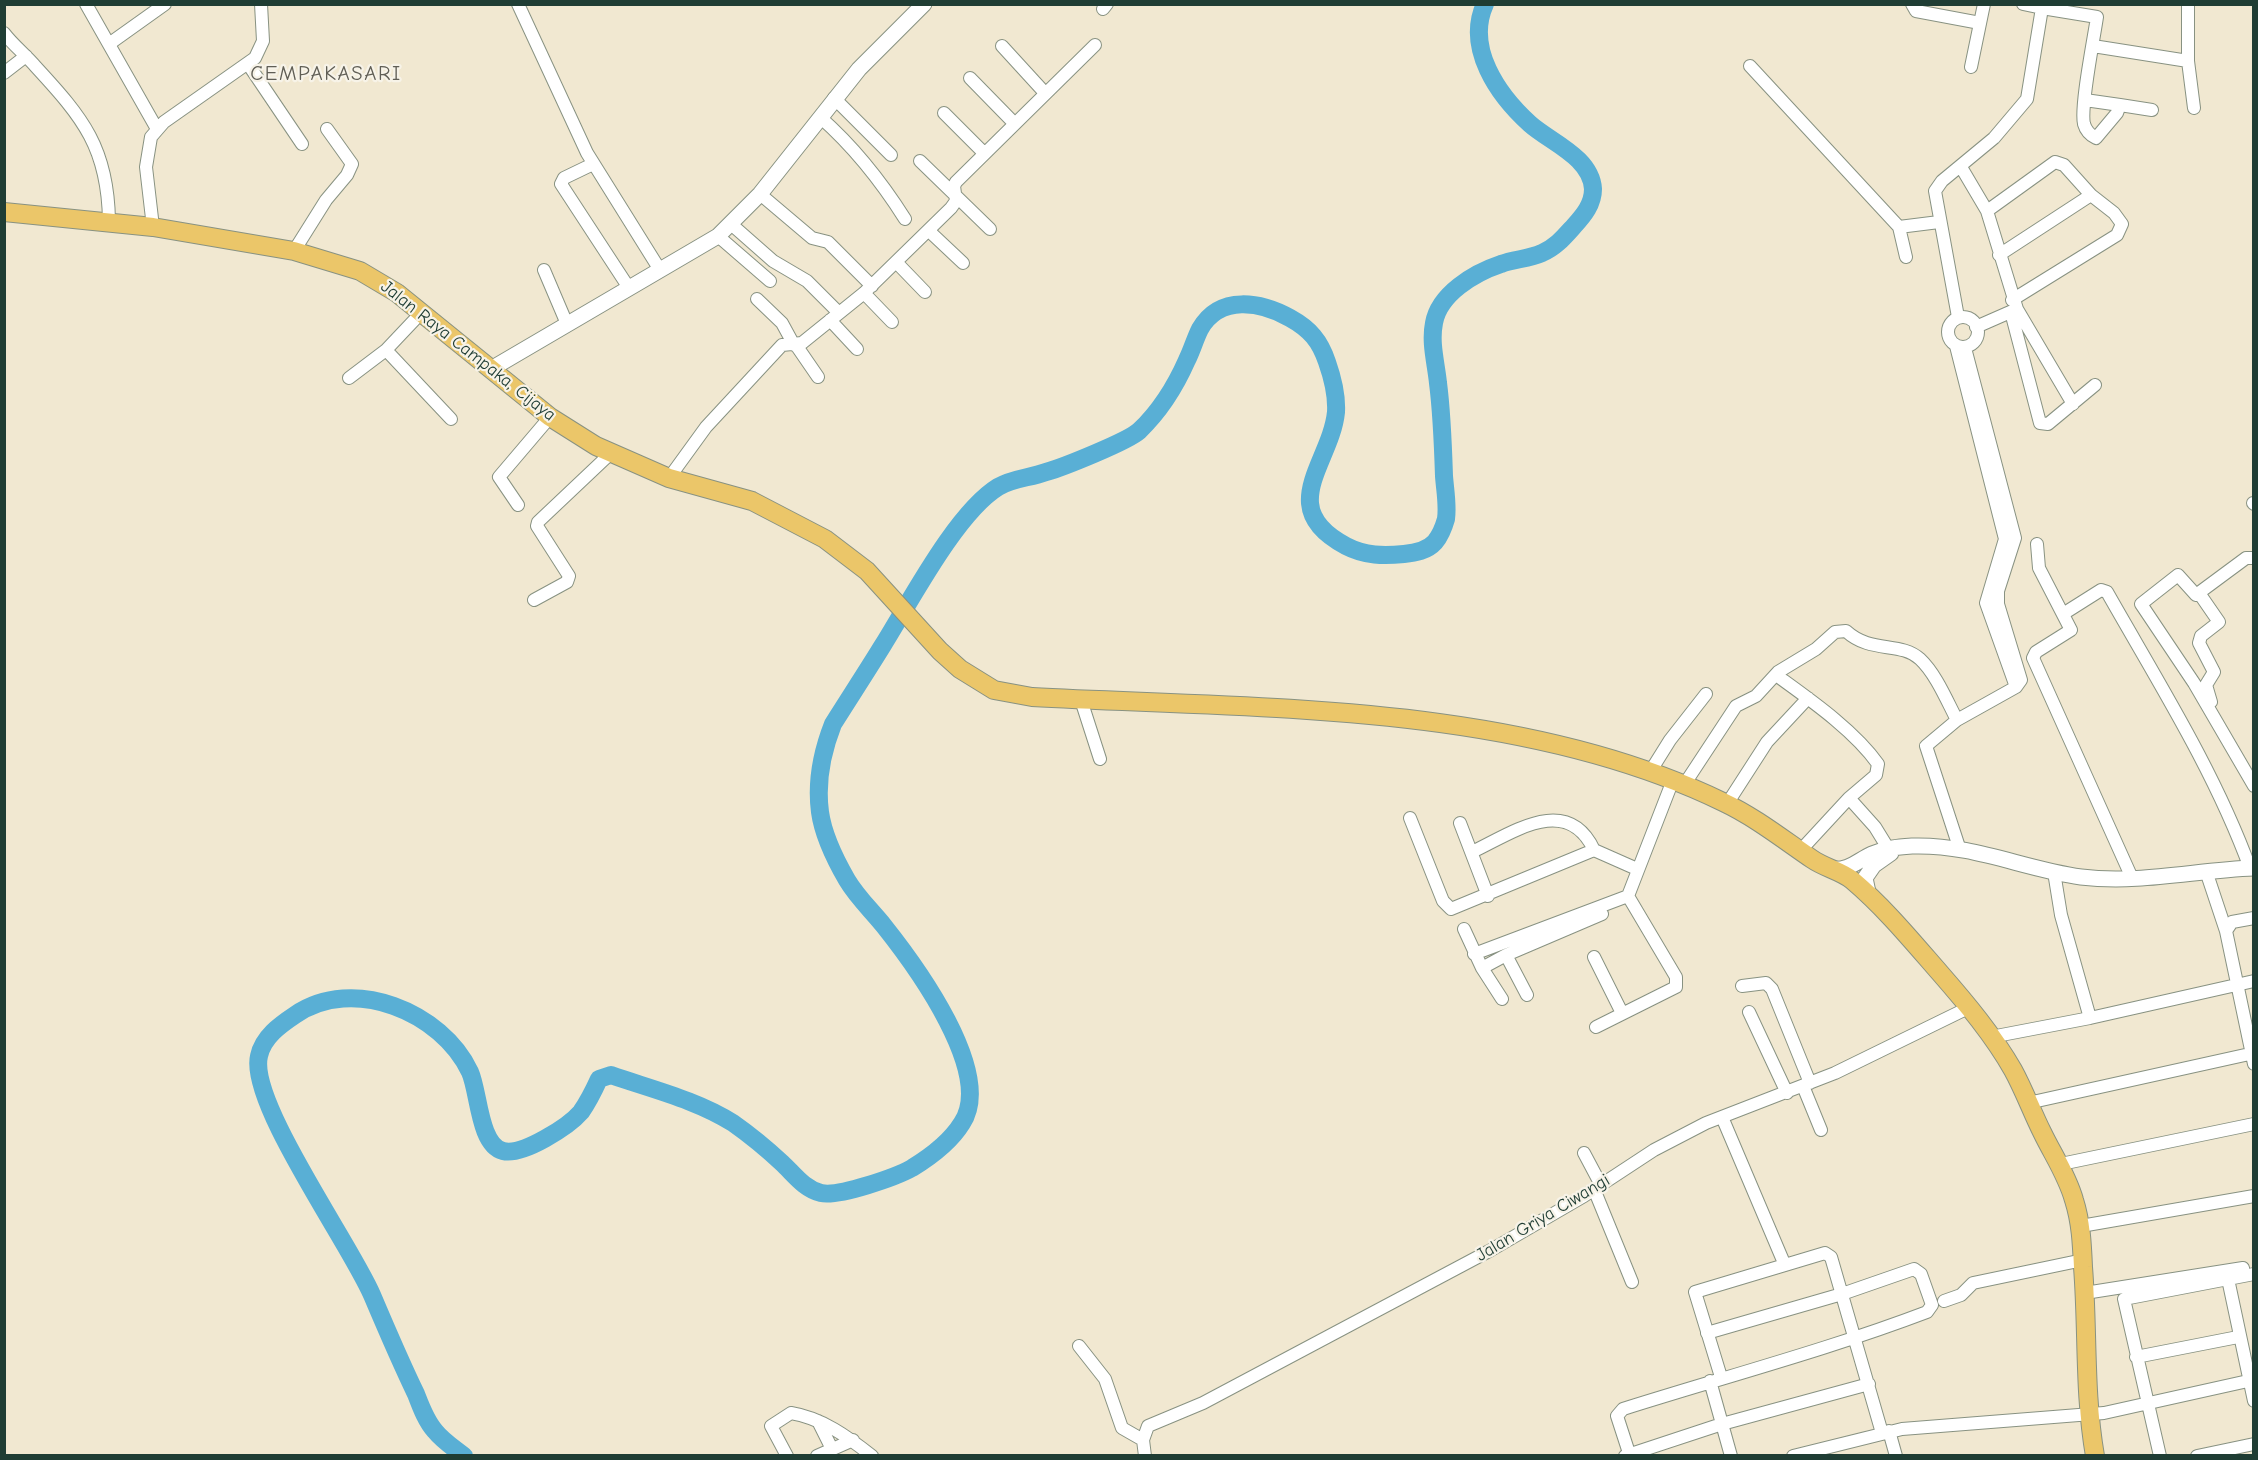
<!DOCTYPE html>
<html>
<head>
<meta charset="utf-8">
<style>
	body { margin:0 }
	#map { position:relative; width:2258px; height:1460px; overflow:hidden; background:#f1e8d1; font-family:"Comic Neue",sans-serif }
	canvas { display:block }
	.frame { position:absolute; inset:0; border:6px solid #1f3d34; pointer-events:none }
</style>
</head>
<body>
<div id="map">
<canvas width="2258" height="1460"></canvas>
<div class="frame"></div>
</div>
<script>
const ctx = document.querySelector('canvas').getContext('2d');
ctx.lineJoin = 'round';
function stroke(path, color, width, dash) {
  ctx.strokeStyle = color;
  ctx.lineWidth = width;
  ctx.lineCap = dash ? 'butt' : 'round';
  ctx.setLineDash(dash || []);
  ctx.stroke(path);
}
function drawText(font, color, halo, rows, align = 'center') {
  ctx.font = font + ' "Comic Neue",sans-serif';
  ctx.lineWidth = 4.5;
  ctx.setLineDash([]);
  ctx.textBaseline = 'middle';
  ctx.strokeStyle = halo;
  ctx.fillStyle = color;
  for (const [text, x, y, turn = 0] of rows) {
    ctx.save();
    ctx.translate(x, y);
    ctx.rotate((+turn || 0) * Math.PI / 180);
    ctx.textAlign = isNaN(turn) ? turn : align;
    if (halo) ctx.strokeText(text, 0, 0);
    ctx.fillText(text, 0, 0);
    ctx.restore();
  }
}
const river = new Path2D(`
	M464,1456c-10,-8 -21,-15 -29,-25 -9,-10 -14,-24 -19,-37 -16,-33 -30,-66 -44,-99 -21,-50 -124,-193 -113,-239 4,-19 21,-31 36,-41 58,-40 147,-3 175,57 9,20 9,73 33,79 20,5 66,-25 78,-39 7,-10 13,-22 18,-33l12,-4c40,14 86,25 122,48 17,12 34,26 49,40 12,11 22,26 39,30 18,4 75,-16 91,-25 18,-11 39,-27 50,-45 33,-50 -47,-158 -78,-197 -12,-15 -27,-29 -37,-46 -11,-19 -24,-46 -27,-68 -4,-30 2,-60 13,-88 17,-27 34,-53 50,-79 27,-43 73,-132 115,-158 15,-9 32,-9 48,-15 18,-5 82,-31 93,-41 20,-19 37,-46 48,-71 5,-10 8,-21 13,-31 20,-35 61,-27 90,-11 20,11 30,23 37,44 6,17 10,32 9,50 -5,51 -62,96 10,134 19,10 38,10 58,8 11,-1 23,-3 31,-12 5,-6 9,-16 11,-23 2,-14 -1,-29 -2,-43 -1,-31 -2,-62 -6,-93 -2,-20 -8,-40 -4,-60 5,-29 40,-50 67,-59 13,-5 28,-5 41,-11 14,-6 22,-16 32,-27 10,-11 19,-22 19,-37 -2,-32 -43,-47 -63,-65 -32,-29 -65,-76 -45,-120`);
const minor = new Path2D(`
	M86,4l71,125
	M518,4l69,149 73,117
	M1912,4l4,7 64,12
	M2023,4l19,4 1,-4
	M1103,9l4,-5
	M4,33c9,12 22,22 32,34 47,51 72,81 73,154
	M109,44l56,-40
	M1002,46l43,47
	M2093,46l95,15v-57
	M2188,61l6,47
	M248,64l54,80
	M1750,66l149,161 40,-5
	M1971,67l13,-63
	M4,73l22,-17
	M970,78l44,45
	M834,98l57,57
	M2120,105l32,5
	M944,113l40,40
	M820,117c34,30 61,64 85,102
	M920,161l70,68
	M593,164l-29,14 -3,6 68,104
	M1961,167l26,44
	M760,194l52,44 16,4 44,44
	M731,224l42,37 34,20 32,32
	M153,227l-7,-60 5,-30 13,-15 91,-64 8,-17 -2,-37
	M1899,227l7,30
	M929,231l34,32
	M718,236l52,45
	M294,251l32,-51 21,-25 5,-11 -25,-35
	M1999,255l92,-60 23,18 8,11 -5,11 -105,65
	M897,263l28,29
	M544,270l23,54
	M864,293l28,29
	M757,299l25,24 12,22
	M2017,309l56,95
	M2011,312l29,111 8,1 47,-39
	M1958,317l-23,-126 7,-10 52,-43 33,-39 15,-91 55,9c-3,21 -17,90 -13,107 2,7 6,11 12,14l21,-25 3,-8 -35,-5
	M1948 332a15 15 0 1 1 30 0a15 15 0 1 1-30 0Z
	M830,320l27,29
	M1976,327l41,-18 -30,-98 68,-49 9,3 27,30
	M796,345l22,32
	M1956,346l49,193 -19,64 30,84
	M386,350l65,69
	M349,378l37,-28 35,-37
	M669,478l37,-51 76,-82 20,-2 62,-50 87,-85 5,-7 -2,-15 2,-4 139,-137
	M2253,503l1,1
	M518,505l-19,-28 51,-60
	M2037,544l2,24 32,62 -35,22 -3,6 99,220
	M2254,558h-8l-50,37 -18,-20 -37,29 53,79 60,103
	M2199,593l20,29 -18,14 -2,7 15,29 -8,13 5,17
	M534,600l33,-18 2,-6 -32,-50 1,-4 73,-69
	M2063,614l38,-24 6,2c51,90 107,178 143,276
	M1776,675c33,24 78,55 102,89l-2,11 -27,23 -49,53
	M1081,700l19,59
	M1650,772l20,-32 36,-46
	M1684,785l52,-79 20,-10 22,-24 38,-23 19,-17 11,-1c25,23 54,10 74,28 16,15 27,42 37,61
	M1849,798l26,29 16,26
	M1727,804l40,-62 41,-44
	M1410,818l33,83 8,8 143,-59 43,19
	M1460,823l28,73
	M1959,847l-33,-101 31,-26 59,-33 5,-7 -23,-76v-13l17,-53 -50,-190
	M1472,852c40,-19 95,-59 122,-2
	M2206,871l20,60 28,133
	M2054,872l7,43 29,103
	M1464,929l18,39 20,31
	M2226,931l6,-9 22,-4
	M1474,954l154,-58
	M1506,955l21,40
	M1594,957l28,56
	M1482,968l24,-13 96,-41
	M1742,986l24,-3 6,6 38,94
	M1749,1012l38,81
	M1596,1027l80,-40v-10l-48,-81 45,-116
	M1991,1037l99,-19 164,-37
	M1803,1086l18,44
	M2028,1103l226,-50
	M1722,1117l62,146
	M1584,1153l17,32
	M2061,1164l193,-40
	M1594,1189l38,93
	M2081,1226l173,-30
	M2228,1279l26,122
	M2085,1293l158,-25
	M1944,1301l17,-6 12,-12 110,-23
	M1079,1346l26,33 17,49 21,12
	M2136,1357l102,-20
	M1721,1377l-26,-85 130,-39 6,4 51,176
	M1710,1381l21,75
	M818,1421l14,28
	M1889,1431l7,25
	M787,1456l-16,-30 20,-13c31,5 57,24 81,43
	M817,1456l36,-16
	M1145,1456l-2,-16 5,-14 55,-23 288,-153 93,-54 70,-46 52,-27 129,-50 135,-66
	M1625,1456l97,-32 147,-40
	M1630,1456l-13,-40 6,-7c101,-32 204,-59 304,-97l5,-7 -11,-31 -7,-5 -72,25 -135,39
	M1793,1456l109,-27 202,-16 144,-32
	M2160,1456l-36,-157 130,-25
	M2197,1456l57,-12`);
const tertiary = new Path2D(`
	M491,369l227,-133 42,-42 99,-125 65,-65
	M1831,869c18,2 26,-8 41,-15 13,-6 26,-7 40,-8 61,-2 111,23 169,31 59,7 115,-7 173,-9
	M1869,897l-4,-19 9,-13 17,-12`);
const primary = new Path2D(`
	M4,212l149,15 141,24 66,20 37,22 153,124 46,29 73,32 83,23 73,38 42,32 73,80 20,18 34,21 38,7c225,12 485,5 691,105 32,15 61,38 89,57 13,9 29,12 40,21 33,28 60,61 88,93 27,31 53,62 73,97 11,20 19,42 29,62 11,23 25,43 32,68 7,22 8,44 9,67 5,63 1,126 12,189`);
const streetNames = [
	["Jalan Raya Campaka, Cijaya",468,351,38],
	["Jalan Griya Ciwangi",1543,1218,-31]
];
const quarterNames = [
	["CEMPAKASARI",326,74]
];
stroke(river, '#59afd5', 18);
stroke(minor, '#889282', 14);
stroke(tertiary, '#889282', 17);
stroke(primary, '#889282', 20);
stroke(minor, '#fff', 12);
stroke(tertiary, '#fff', 15);
stroke(primary, '#ebc669', 18);
drawText('18px', '#1f3d34', '#f7f3e8', streetNames);
ctx.letterSpacing = '1.5px';
drawText('21px', '#605e55', '#f7f3e8', quarterNames);
ctx.letterSpacing = '0px';
</script>
</body>
</html>
